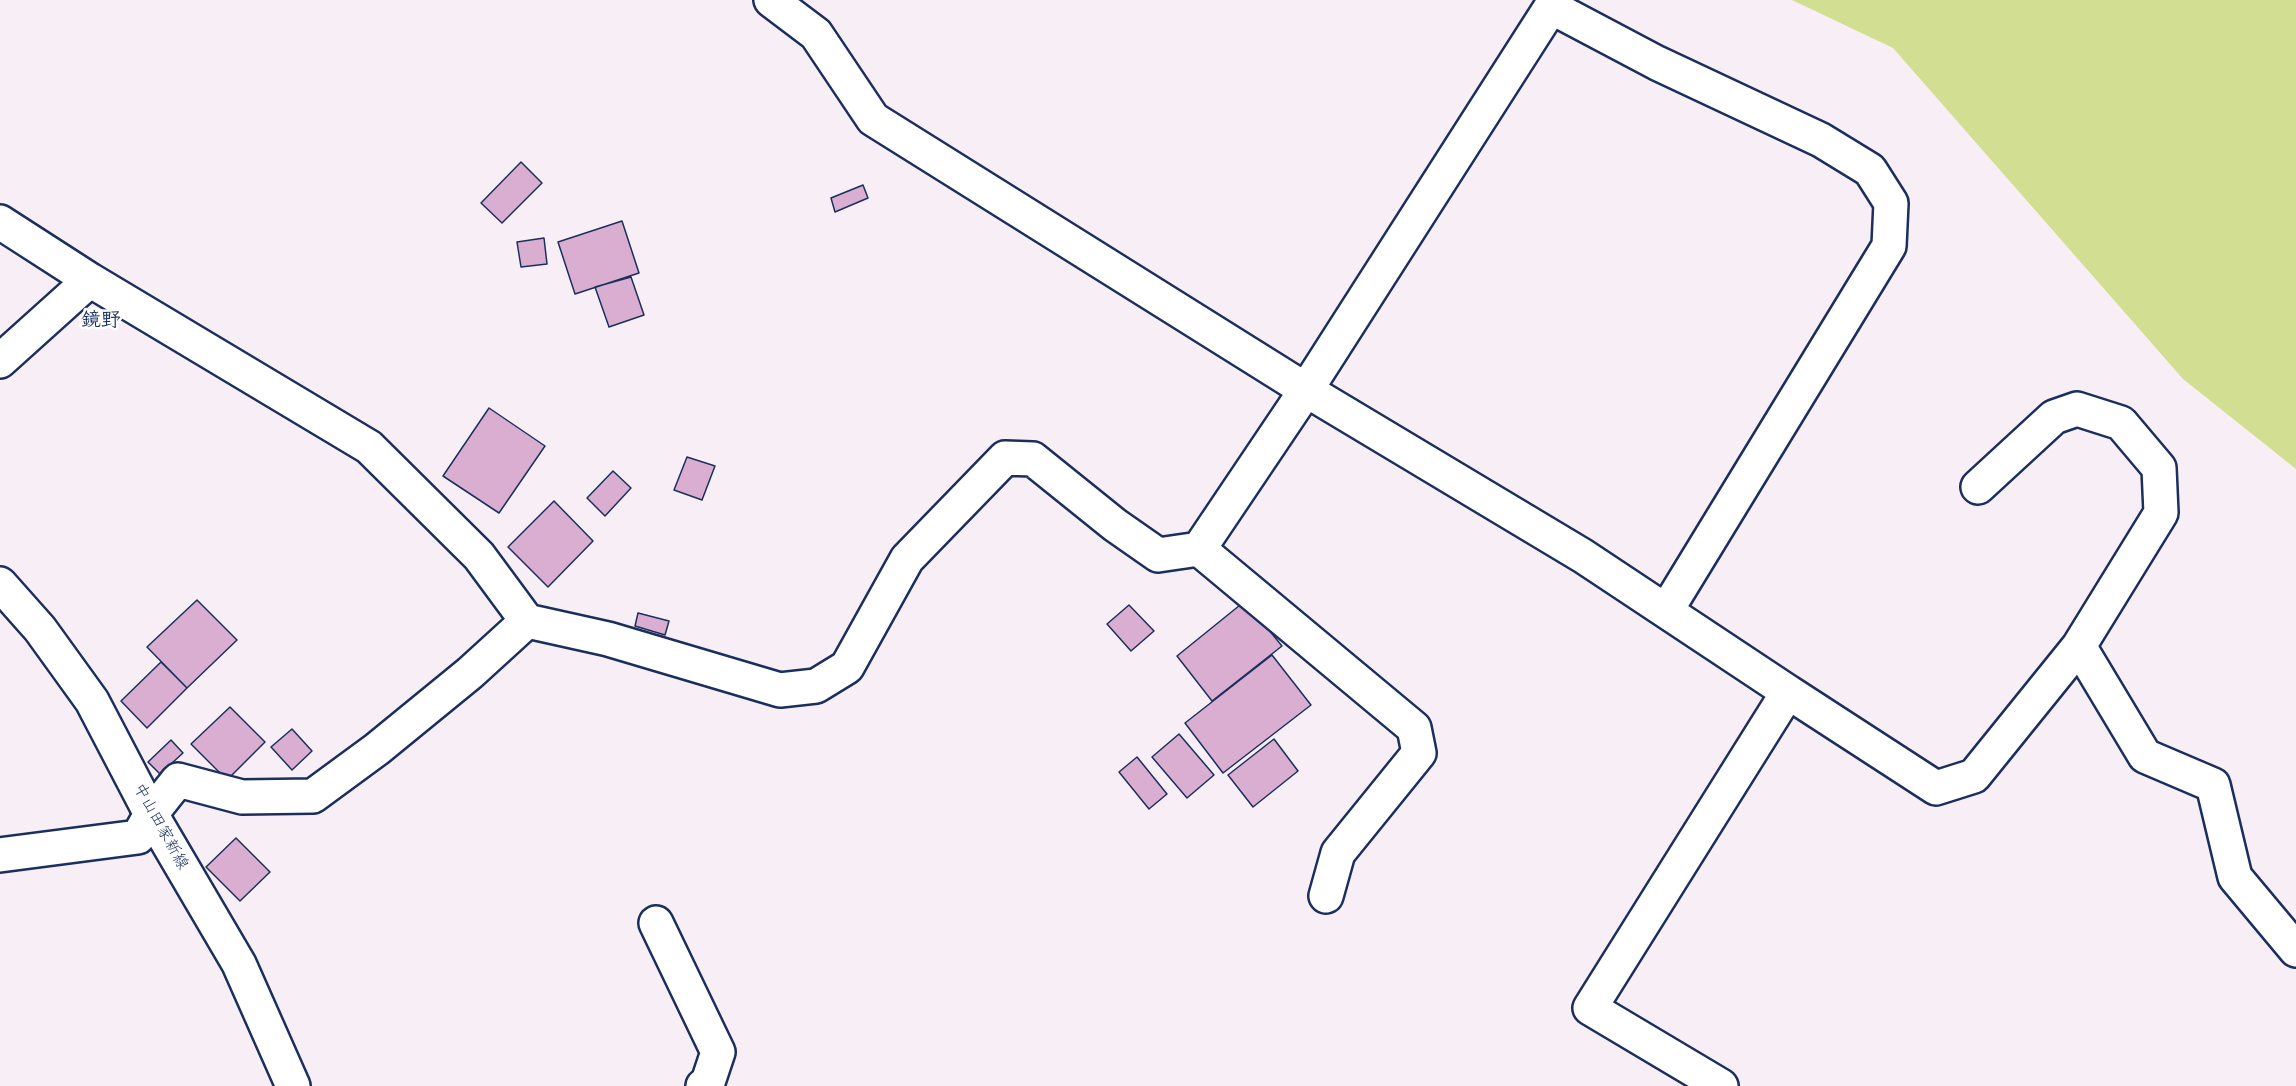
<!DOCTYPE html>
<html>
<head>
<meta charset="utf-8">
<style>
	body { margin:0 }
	canvas { display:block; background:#f8eff6 }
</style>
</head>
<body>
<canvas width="2296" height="1086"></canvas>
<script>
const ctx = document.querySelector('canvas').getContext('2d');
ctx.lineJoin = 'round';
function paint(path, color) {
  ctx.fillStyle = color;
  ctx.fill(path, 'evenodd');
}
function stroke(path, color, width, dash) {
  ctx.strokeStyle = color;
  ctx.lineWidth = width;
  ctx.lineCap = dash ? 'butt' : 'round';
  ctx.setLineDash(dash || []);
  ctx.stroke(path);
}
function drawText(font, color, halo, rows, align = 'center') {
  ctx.font = font + ' "Architects Daughter","Klee One",sans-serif';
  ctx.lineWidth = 5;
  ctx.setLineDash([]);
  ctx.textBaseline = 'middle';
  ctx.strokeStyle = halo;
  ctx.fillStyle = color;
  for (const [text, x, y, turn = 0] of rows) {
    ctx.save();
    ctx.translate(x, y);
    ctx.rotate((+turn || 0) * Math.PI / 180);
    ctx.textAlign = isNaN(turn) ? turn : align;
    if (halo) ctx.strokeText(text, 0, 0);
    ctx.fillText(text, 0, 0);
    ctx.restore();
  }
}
const green = new Path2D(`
	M1792,0h504v469l-113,-90 -290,-331z`);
const building = new Path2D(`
	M521,162l21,21 -40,40 -21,-20z
	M863,185l5,13 -33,14 -4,-14z
	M622,221l17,52 -64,21 -17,-52z
	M544,238l3,26 -26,3 -4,-25z
	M631,277l13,38 -35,12 -14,-40z
	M489,408l56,38 -46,67 -56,-37z
	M687,457l28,9 -13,34 -28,-10z
	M613,471l18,17 -26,28 -18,-18z
	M554,501l39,40 -45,46 -40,-40z
	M197,600l40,40 -50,48 -40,-41z
	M1245,601l37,45 -70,55 -35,-45z
	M1129,605l25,26 -23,20 -24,-27z
	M638,613l31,8 -4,14 -30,-9z
	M1272,655l39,50 -88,68 -38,-50z
	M161,662l26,26 -40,40 -26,-27z
	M230,707l35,35 -38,38 -36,-36z
	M292,729l20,22 -20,19 -21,-23z
	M1179,734l35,41 -27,23 -35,-41z
	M1274,739l24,32 -45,36 -25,-32z
	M171,740l12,13 -23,21 -12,-12z
	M1137,757l30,37 -18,15 -30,-37z
	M236,838l34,34 -30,29 -34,-34z`);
const minor = new Path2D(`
	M771,0l45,34 57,85 433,271 277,166 205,136 -198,316 131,78
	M0,222l90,58
	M0,361l90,-81 279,167 110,109 48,65
	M1978,487l76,-70 23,-8 44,14 38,45 2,45 -82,133
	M1199,549l215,179 5,25 -81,100 -12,43
	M1788,692l148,96 38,-12 105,-130 66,110 68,29 22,92 61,73
	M0,855l138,-18 13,-23 27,-34 64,17 71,-1 64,-47 93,-76 57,-52 81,18 172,51 36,-4 31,-19 60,-108 98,-101 28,1 82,66 43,30 41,-6 107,-159 245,-383 106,56 164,77 49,30 21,33 -2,43 -223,365
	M656,923l62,129 -10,30 -5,4`);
const major = new Path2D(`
	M0,584l40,45 52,72 59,113 88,150 54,122`);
const streetNames = [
	["中山田家新線",160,827,61]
];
const quarterNames = [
	["鏡野",101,322]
];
paint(green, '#d2df92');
paint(building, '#daaed1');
stroke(building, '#1b2f5e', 1.5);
stroke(minor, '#1b2f5e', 38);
stroke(major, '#1b2f5e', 38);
stroke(minor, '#fff', 33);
stroke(major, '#fff', 33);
drawText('16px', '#1b2f5e', '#fff', streetNames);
drawText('bold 20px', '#1b2f5e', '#fff', quarterNames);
</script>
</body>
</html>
